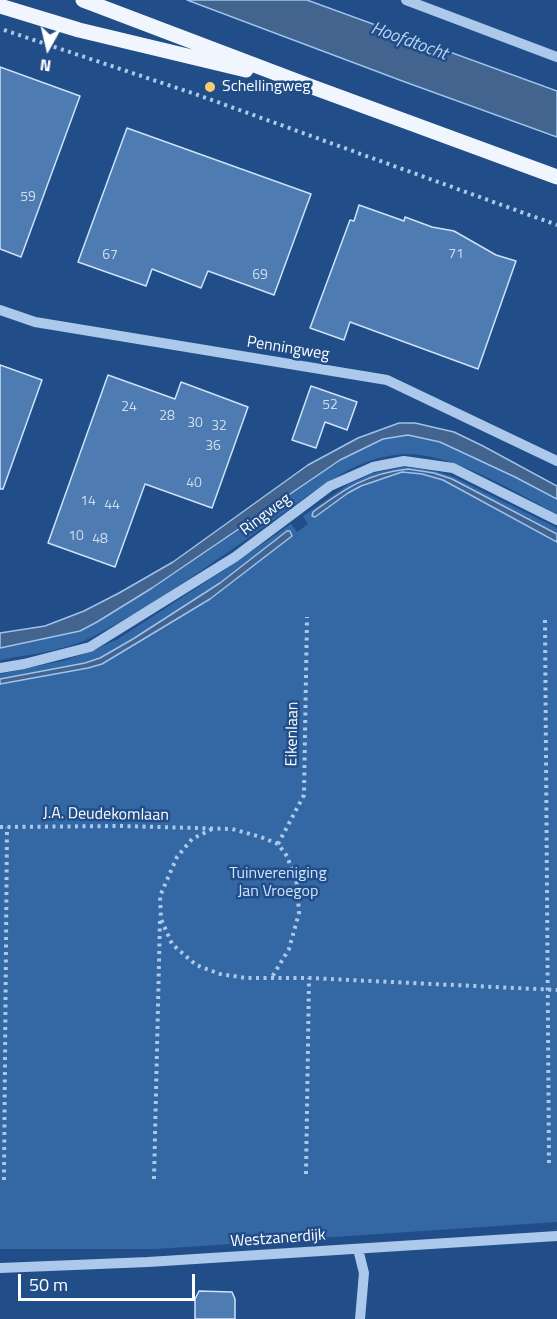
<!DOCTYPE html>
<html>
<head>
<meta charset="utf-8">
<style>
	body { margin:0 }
	#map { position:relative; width:557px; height:1319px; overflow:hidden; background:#214e88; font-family:"Titillium Web",sans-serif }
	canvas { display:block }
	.north { position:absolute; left:18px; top:18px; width:60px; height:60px; -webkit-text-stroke:4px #214e88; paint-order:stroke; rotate:188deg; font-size:16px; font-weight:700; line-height:24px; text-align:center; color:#fff }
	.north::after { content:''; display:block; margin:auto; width:21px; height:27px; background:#fff; clip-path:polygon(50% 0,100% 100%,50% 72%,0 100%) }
	.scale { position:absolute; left:18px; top:1274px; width:177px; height:27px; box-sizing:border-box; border:3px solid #fff; border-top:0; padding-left:8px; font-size:18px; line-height:21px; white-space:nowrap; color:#fff; -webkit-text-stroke:4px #214e88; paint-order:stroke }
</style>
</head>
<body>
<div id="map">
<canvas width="557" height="1319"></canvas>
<div class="north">N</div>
<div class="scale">50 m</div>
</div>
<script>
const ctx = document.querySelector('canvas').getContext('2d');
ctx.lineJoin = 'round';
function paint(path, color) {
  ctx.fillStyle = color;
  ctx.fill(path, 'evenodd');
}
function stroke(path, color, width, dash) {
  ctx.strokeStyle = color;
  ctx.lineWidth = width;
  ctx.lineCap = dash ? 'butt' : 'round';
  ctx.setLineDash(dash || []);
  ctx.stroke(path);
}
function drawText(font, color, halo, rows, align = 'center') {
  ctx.font = font + ' "Titillium Web",sans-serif';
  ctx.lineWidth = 5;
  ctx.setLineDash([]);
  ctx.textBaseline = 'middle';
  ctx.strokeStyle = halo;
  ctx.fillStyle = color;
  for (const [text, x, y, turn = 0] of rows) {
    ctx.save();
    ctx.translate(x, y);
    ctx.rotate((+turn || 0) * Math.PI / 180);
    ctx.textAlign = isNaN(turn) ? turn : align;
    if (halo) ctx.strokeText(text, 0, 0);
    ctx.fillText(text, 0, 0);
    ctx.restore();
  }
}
const green = new Path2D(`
	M408,435l32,7 75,35 42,22v15c-43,-22 -102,-60 -150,-60 -44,1 -76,26 -110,49 -21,15 -42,30 -63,45 -45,31 -90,62 -138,87 -30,16 -64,19 -96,25v-12l19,-4 78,-22 55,-34 188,-128 43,-21z
	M403,467c18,1 35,4 51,10l103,51v6l-105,-55c-14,-5 -30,-10 -45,-10 -29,2 -77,23 -96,46l1,2h3l33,-24 13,-7 41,-14 20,2 21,6 114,62v680l-401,27h-156v-565l88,-16 14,-4 108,-65 77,-68 -67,52 -87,56 -33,19 -15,5 -85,16v-5l66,-14 26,-9 26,-12 114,-74 59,-41 6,8 11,-8 -5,-8 46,-32 24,-11z`);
const water = new Path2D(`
	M187,0h120l250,91v46l-152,-55z
	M399,423h16l39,9 29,14 74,40v13l-42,-22 -75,-35 -32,-7 -25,4 -43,21 -188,128 -55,34 -17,9 -80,17v-15l45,-7 39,-15 35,-18 54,-31 135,-97 50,-27z
	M408,469l26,4 18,6 105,55v8l-114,-62 -21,-6 -20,-2 -41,14 -13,7 -33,24 -3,-1 1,-4c31,-23 55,-39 95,-43z
	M287,531h3l2,5 -82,63 -108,65 -14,4 -88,16v-5l85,-16 15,-5 33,-19 87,-56z`);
const building = new Path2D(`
	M0,67l80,29 -59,161 -21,-8z
	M127,128l184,66 -37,101 -66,-24 -7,17 -49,-19 -6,17 -68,-24z
	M359,205l45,16 1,-4 27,10 22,4 42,24 20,6 -38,108 -128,-47 -6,18 -34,-12 40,-108 4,1z
	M0,365l42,15 -39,109h-3z
	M108,375l67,24 6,-17 67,25 -36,101 -67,-24 -30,83 -67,-24z
	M311,386l46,16 -10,28 -22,-8 -9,26 -24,-8z
	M199,1291l33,1 3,7v20h-40v-20z`);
const path = new Path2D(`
	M4,30l194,65 359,130
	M545,620l4,545
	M0,827l122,-1 110,3 29,8 17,7 9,12 10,28 2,29 -10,36 -17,28
	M212,829l-20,10 -15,18 -17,39 1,23 11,25 24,21 24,9 26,4h63l248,12
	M278,844l26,-49 3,-178
	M306,1174l3,-196
	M154,1179l6,-260
	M4,1180l3,-353`);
const minor = new Path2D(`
	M406,0l151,57
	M0,310l35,12 352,58 170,81
	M0,668l24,-4 66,-17 145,-90 95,-71 43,-19 31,-6 49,7 104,52
	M358,1249l6,24 -4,46
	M0,1268l148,-6 409,-26`);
const major = new Path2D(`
	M83,0l224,85 250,92
	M0,6l79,24 167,40`);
const markers = [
	[210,87,6,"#f7ce6d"]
];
const numberNames = [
	["59",28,198],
	["71",456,255],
	["67",110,256],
	["69",260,276],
	["52",330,406],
	["24",129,408],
	["28",167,417],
	["30",195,424],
	["32",219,427],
	["36",213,447],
	["40",194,484],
	["14",88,502],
	["44",112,506],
	["10",76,537],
	["48",100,540]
];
const poiNames = [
	["Schellingweg",222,87]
];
const streetNames = [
	["Penningweg",288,349,9],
	["Ringweg",266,515,-37],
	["Eikenlaan",293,734,-89],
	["J.A. Deudekomlaan",106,815,1],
	["Westzanerdijk",278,1239,-4]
];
const parkNames = [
	["Tuinvereniging",278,874],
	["Jan Vroegop",278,892]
];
const waterNames = [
	["Hoofdtocht",409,42,20]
];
paint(green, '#3468a5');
paint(water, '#43648e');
stroke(water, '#9fc3ec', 1.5);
paint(building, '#4d7bb2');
stroke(building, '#d0e2f8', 1.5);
stroke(path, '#acc8ea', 4, [3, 4.5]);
stroke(minor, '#acc8ea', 10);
stroke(major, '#f0f5fe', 15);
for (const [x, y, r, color] of markers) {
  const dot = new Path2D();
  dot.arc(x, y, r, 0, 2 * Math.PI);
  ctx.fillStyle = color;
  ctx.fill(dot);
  stroke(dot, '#214e88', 2);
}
drawText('14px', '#d2deec', null, numberNames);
drawText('16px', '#fff', '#214e88', poiNames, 'left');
drawText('16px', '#fff', '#214e88', streetNames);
drawText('16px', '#d0e2f8', '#214e88', parkNames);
drawText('italic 18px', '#b7d2f2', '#214e88', waterNames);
</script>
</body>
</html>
